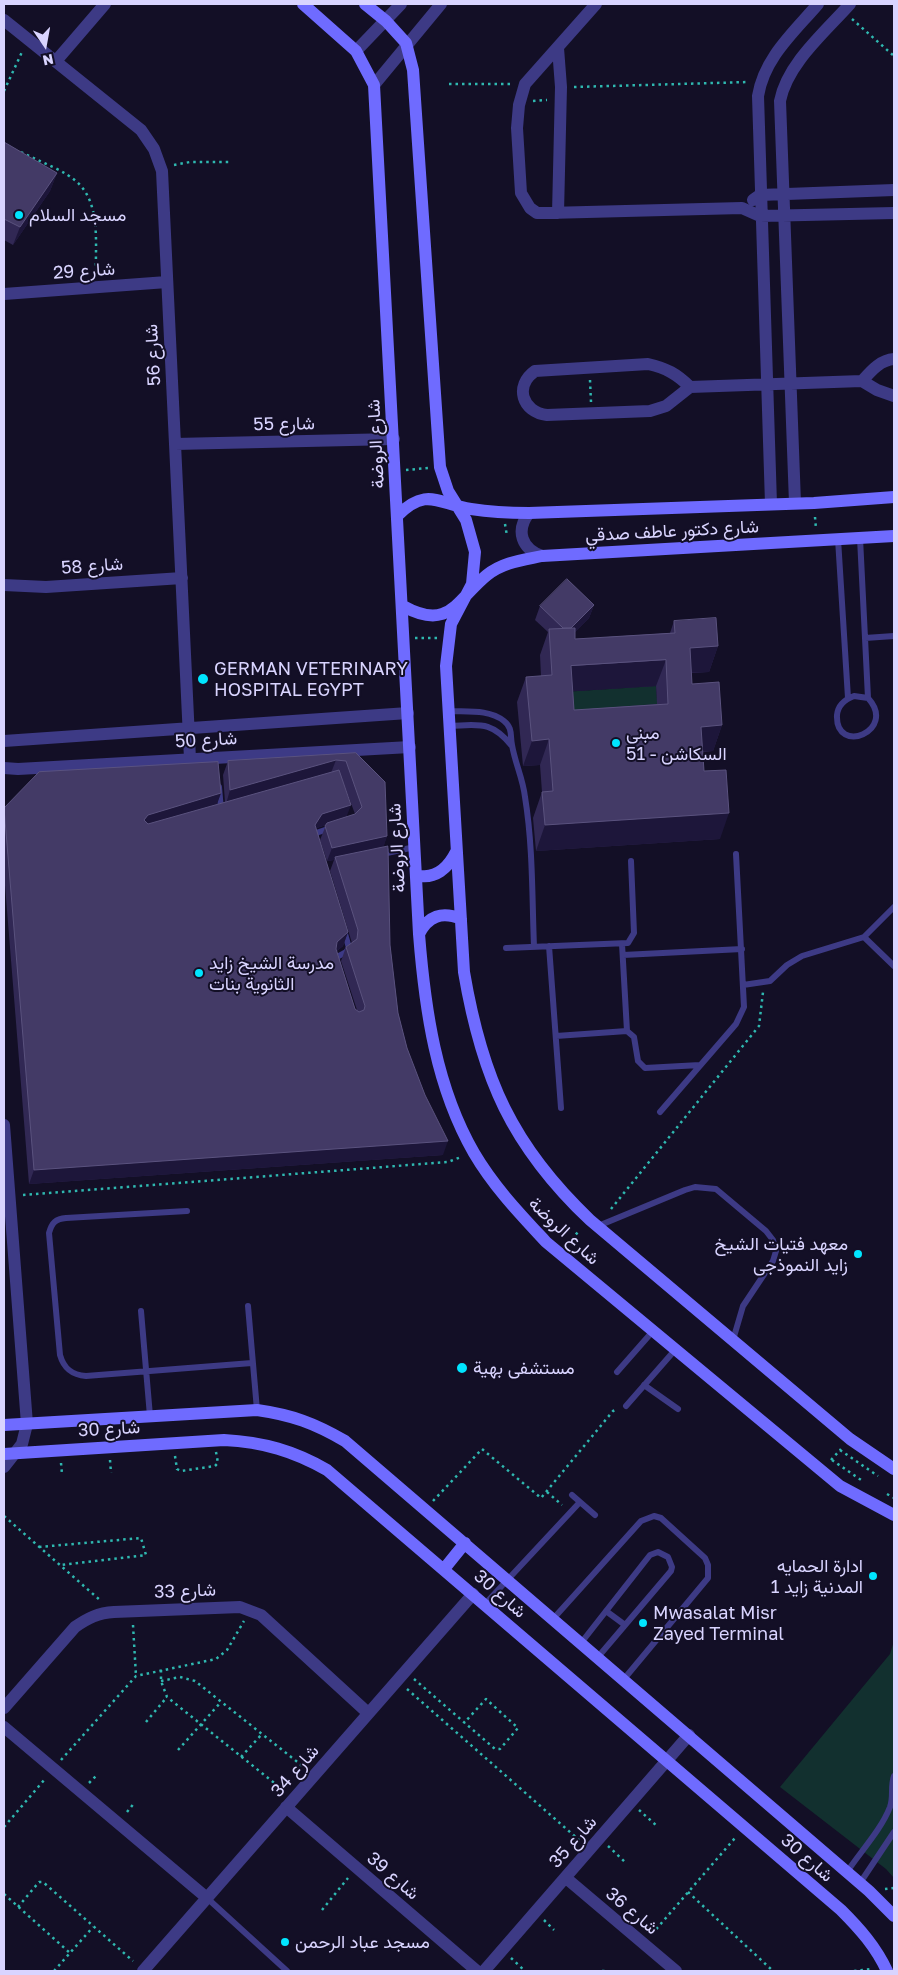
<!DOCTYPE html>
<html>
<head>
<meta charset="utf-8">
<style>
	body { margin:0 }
	#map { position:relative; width:898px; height:1975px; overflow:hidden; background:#130f26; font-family:"Golos Text",sans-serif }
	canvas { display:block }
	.frame { position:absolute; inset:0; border:5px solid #d9d4ff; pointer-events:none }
	.north { position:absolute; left:20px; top:20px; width:50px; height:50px; -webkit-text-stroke:4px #130f26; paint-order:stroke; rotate:168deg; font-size:14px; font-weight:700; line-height:20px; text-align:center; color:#d9d4ff }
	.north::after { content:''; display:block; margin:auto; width:18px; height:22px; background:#d9d4ff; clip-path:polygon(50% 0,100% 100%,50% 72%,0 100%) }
</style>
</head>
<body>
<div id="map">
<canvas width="898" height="1975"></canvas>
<div class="frame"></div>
<div class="north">N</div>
</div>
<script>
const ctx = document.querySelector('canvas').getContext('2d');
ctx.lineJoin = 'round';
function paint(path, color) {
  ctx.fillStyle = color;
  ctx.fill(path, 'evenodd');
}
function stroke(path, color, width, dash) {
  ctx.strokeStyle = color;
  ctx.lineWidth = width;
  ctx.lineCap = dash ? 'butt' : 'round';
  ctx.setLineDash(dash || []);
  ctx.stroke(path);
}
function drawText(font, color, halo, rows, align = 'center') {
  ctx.font = font + ' "Golos Text",Vazirmatn,sans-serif';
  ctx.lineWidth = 4;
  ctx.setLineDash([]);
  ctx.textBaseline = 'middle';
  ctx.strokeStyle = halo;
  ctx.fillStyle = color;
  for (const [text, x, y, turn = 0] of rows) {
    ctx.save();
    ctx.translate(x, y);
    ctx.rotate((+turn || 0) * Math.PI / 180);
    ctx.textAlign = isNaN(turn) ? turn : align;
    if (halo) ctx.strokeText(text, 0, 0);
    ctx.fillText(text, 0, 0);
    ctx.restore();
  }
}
const green = new Path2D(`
	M656,686l3,43 -94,6 -3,-43z
	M894,1641v237l-8,-9 -106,-82 110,-133z`);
const path = new Path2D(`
	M852,19l42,37
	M449,84h62
	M574,87l175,-5
	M4,91l18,-39
	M533,101l14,-1
	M21,152c17,9 46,19 58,32 22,22 16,62 17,89
	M174,165l16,-3h40
	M590,380l1,22
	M406,470l22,-2
	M815,517l1,12
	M505,524l2,12
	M415,638h22
	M23,1195l425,-33 13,-5
	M611,1209l148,-183 4,-34
	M567,1244l13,-14
	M840,1450l38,26
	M175,1456l2,13 4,2 34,-5 3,-3 -2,-11
	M110,1460l1,13
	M831,1460l10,-11
	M832,1460l32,22
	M61,1463l1,11
	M547,1492l15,13
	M887,1494l7,4
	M433,1501l49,-52 59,49 72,-87 5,-2
	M4,1516l97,85
	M39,1547l102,-9 5,17 -86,10
	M133,1625l3,51
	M161,1670v11l6,16 116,93
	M414,1679l81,70h5l18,-21 -32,-29 -22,24
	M161,1681l19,-4 15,4 110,87
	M407,1689l172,151
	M146,1722l21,-25
	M178,1750l43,-48
	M241,1757l21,-23
	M61,1760l75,-84 80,-17 11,-9 17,-29
	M89,1783l8,-8
	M639,1810l18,16
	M127,1812l8,-10
	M4,1827l41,-48
	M608,1846l17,16
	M885,1889l9,-1
	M688,1892l85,79
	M4,1894l66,59
	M18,1907l21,-25h4l90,79
	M322,1910l26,-32
	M544,1920l10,10
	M652,1934l83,-96
	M511,1958l14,13
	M54,1971l39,-44
	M602,1971h3
	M854,1971l17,-2`);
const lane = new Path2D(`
	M860,538l8,160c30,33 -33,58 -31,17 1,-10 9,-16 17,-19l14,2
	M838,539l10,159
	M865,638l29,-2
	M449,711c18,1 40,-2 55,10 9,7 6,15 8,24 3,18 11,34 13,52 8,49 7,100 9,150
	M449,726c30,-1 42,-6 63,20
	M219,787l2,23
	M315,840l1,-7 15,-5
	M382,854l33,-7
	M864,937l30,29
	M622,944l5,87
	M549,946l12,162
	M506,948l122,-5 6,-10 -3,-72
	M623,955l119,-6
	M337,963v-6l9,-5 3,-4 -5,-18
	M743,985l27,-4 17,-16 15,-9 62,-19 30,-30
	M556,1036l71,-5 7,6 4,24 7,7 55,-3
	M660,1112l76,-88 8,-17 -8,-153
	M187,1211l-121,7c-10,1 -14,4 -17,15l11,122c4,14 12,20 26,21l166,-13
	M598,1226l87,-36 10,-3 21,2 50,42 7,9 3,11 -3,10 -30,45 -10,34
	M248,1306l9,104
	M141,1311l9,105
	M617,1372l36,-41
	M644,1385l34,24
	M626,1406l49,-56
	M572,1495l23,20
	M485,1604l95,-102
	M606,1611l19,14
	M553,1619l88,-98 13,-5 7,2 44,40 3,7v13l-84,101
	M581,1643l69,-88 8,-3 10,5 4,10 -1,4 -73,86
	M847,1872c14,-21 34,-42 43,-65 4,-11 0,-20 4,-31
	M860,1883l34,-51
	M207,1898l80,73`);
const street = new Path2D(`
	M596,4l-71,80 -6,21 -2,23 4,65 9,15 7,5h11l194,-5 18,8 134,-3
	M4,20l137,110 13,19 8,22 28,588
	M356,51l45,-47
	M56,61l49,-57
	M374,85l67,-81
	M753,200l7,-5 134,-5
	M558,213l3,-126 -3,-39
	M4,294l163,-12
	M648,364c18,4 29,10 42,23l-24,19 -16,5 -103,4c-25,-3 -33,-29 -12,-44z
	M862,381c9,-10 18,-21 32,-22
	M690,387l172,-6 15,9 17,6
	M175,444l219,-5
	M795,503l-15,-402c7,-37 45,-69 70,-97
	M771,504l-13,-408c6,-38 36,-64 60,-92
	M529,513c-14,18 -7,36 13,43
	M4,585l42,2 136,-9
	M4,741l404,-28
	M4,768l14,1 392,-22
	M4,1125l23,299 -5,20 -18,23
	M4,1708l71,-81c13,-9 23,-14 39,-15l126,-5 21,8 107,98
	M4,1727l203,171
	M286,1807l191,164
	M566,1878l110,93
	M143,1971l330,-377
	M484,1971l205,-236`);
const secondary = new Path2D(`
	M303,4l53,47 18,34 45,849c6,76 17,153 55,219 20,34 46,61 72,89l294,244 54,29
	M365,4l21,17 20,22 7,27 27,397 8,24 18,29 9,32 -3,32 -21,40 -5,42 18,306c18,106 48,174 126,248l260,219 44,30
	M397,516c30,-30 41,-12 74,-7 19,3 38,4 58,4l285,-10 80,-6
	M403,606c47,26 54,-7 84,-31 16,-13 36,-15 55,-19l352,-20
	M416,875c19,5 32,-7 40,-23
	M419,934c9,-18 23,-23 42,-15
	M4,1425l253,-15c35,5 57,13 88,31l524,450 25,25
	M4,1454l220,-14c39,2 70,11 103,30l514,440c19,19 35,37 46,61
	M444,1569l21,-26`);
const wall = new Path2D(`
	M4,142l53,31 -7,18 -37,54 -9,-5z
	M594,605l-5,13 -14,14v7l95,-6 4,-12 44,25 -9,26 -17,1v11l30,41 -9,26 -10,1 1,19 16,68 -184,12 -3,-33 9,-26 -2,-27 -17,1 -6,-64 9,-25 15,-1 -1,-21 8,-23 -13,-12 5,-14zM656,686l1,18 -83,6 -1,-19z
	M356,753l31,83 -4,11 7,98 8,68 9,35 36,107 -414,29 -25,-311v-65l217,-15 -5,12 9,-3 -2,-27 5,-14zM342,779l13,35 -8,3zM326,825l-6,15 7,21 7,-1 -4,11 22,72 -6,4 -5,14 16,49 -2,-1 -18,-58 6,-5 5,-14 -32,-103 1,-1z`);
const shadedWall = new Path2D(`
	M57,173l-7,18 -37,54 7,-18z
	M594,605l-5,13 -27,28 5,-14z
	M718,646l-9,26 -28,1 9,-25z
	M666,660l-10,26 -94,6 9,-26z
	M722,725l-9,26 -21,1 9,-25z
	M549,739l-9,26 -17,1 9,-25z
	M336,760l-5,13 -105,31 4,-14z
	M221,793l-5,14 -73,21 1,-8 4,-5z
	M351,805l-5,13 -29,10 -7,11 5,-14 7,-11z
	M729,813l-9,26 -184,12 9,-26z
	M387,836l-4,13 -48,8 -1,3 -7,1 5,-13z
	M348,932l-5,14 -11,9 5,-13z
	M448,1141l-5,14 -414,29 5,-14z`);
const building = new Path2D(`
	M4,142l53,31 -37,54 -16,-8z
	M567,579l27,26 -23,23h-8l-23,-22z
	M716,618l2,28 -28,2 2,36 27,-2 3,43 -21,2 3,44 22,-1 3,43 -184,12 -3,-33 11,-1 -4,-52 -17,2 -6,-64 26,-2 -3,-46 26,-1v11l100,-6 -1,-12zM666,660l2,44 -94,6 -3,-44z
	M356,753l29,29 2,54 -55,12 -7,-22 2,-3 28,-9 7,-7 -16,-46 -10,-1 -106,30 -2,-29z
	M218,762l3,31 -73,22 -4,5 4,4 191,-54 12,35 -29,9 -7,11 33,107 -11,10 -1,7 19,60 4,3 5,-2 1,-4 -19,-59 11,-8 1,-9 -23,-73 53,-11 2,99 8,68 9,35 18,47 23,46 -414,29 -30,-362 35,-36z`);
const markers = [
	[19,215,5,"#00e5ff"],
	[203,679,6,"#00e5ff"],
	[616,743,5,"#00e5ff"],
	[199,973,5,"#00e5ff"],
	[858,1254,5,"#00e5ff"],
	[462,1368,6,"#00e5ff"],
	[873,1576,5,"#00e5ff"],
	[643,1623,5,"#00e5ff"],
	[285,1942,5,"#00e5ff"]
];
const poiNames = [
	["مسجد السلام",29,215],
	["GERMAN VETERINARY",214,669],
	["HOSPITAL EGYPT",214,690],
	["مبنى",626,733],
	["السكاشن - 51",626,754],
	["مدرسة الشيخ زايد",209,963],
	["الثانوية بنات",209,984],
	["معهد فتيات الشيخ",848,1244,"right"],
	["زايد النموذجى",848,1265,"right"],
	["مستشفى بهية",473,1368],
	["ادارة الحمايه",863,1566,"right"],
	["المدنية زايد 1",863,1587,"right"],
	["Mwasalat Misr",653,1613],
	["Zayed Terminal",653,1634],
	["مسجد عباد الرحمن",295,1942]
];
const streetNames = [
	["شارع 29",84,271,-4],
	["شارع 56",153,355,-93],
	["شارع 55",284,424,-1],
	["شارع الروضة",376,444,-93],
	["شارع دكتور عاطف صدقي",672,531,-3],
	["شارع 58",92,566,-4],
	["شارع 50",206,740,-3],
	["شارع الروضة",397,848,-93],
	["شارع الروضة",564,1231,43],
	["شارع 30",109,1429,-3],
	["شارع 33",185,1591,-2],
	["شارع 30",500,1594,41],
	["شارع 34",295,1771,-49],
	["شارع 35",573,1842,-49],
	["شارع 30",807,1858,41],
	["شارع 39",393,1876,41],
	["شارع 36",632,1911,40]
];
paint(green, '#12302f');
stroke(path, '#2fb8b0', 2.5, [2.5, 4]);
stroke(lane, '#3d3a85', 6);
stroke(street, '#3d3a85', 12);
stroke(secondary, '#6f6bff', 12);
paint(wall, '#312854');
paint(shadedWall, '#1d163a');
paint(building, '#433a66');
stroke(building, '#5a527e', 1);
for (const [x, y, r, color] of markers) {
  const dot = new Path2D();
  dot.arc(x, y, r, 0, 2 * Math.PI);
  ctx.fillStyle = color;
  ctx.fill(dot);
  stroke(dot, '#130f26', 2);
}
drawText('18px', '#d9d4ff', '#130f26', poiNames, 'left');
drawText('18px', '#d9d4ff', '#130f26', streetNames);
</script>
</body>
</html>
